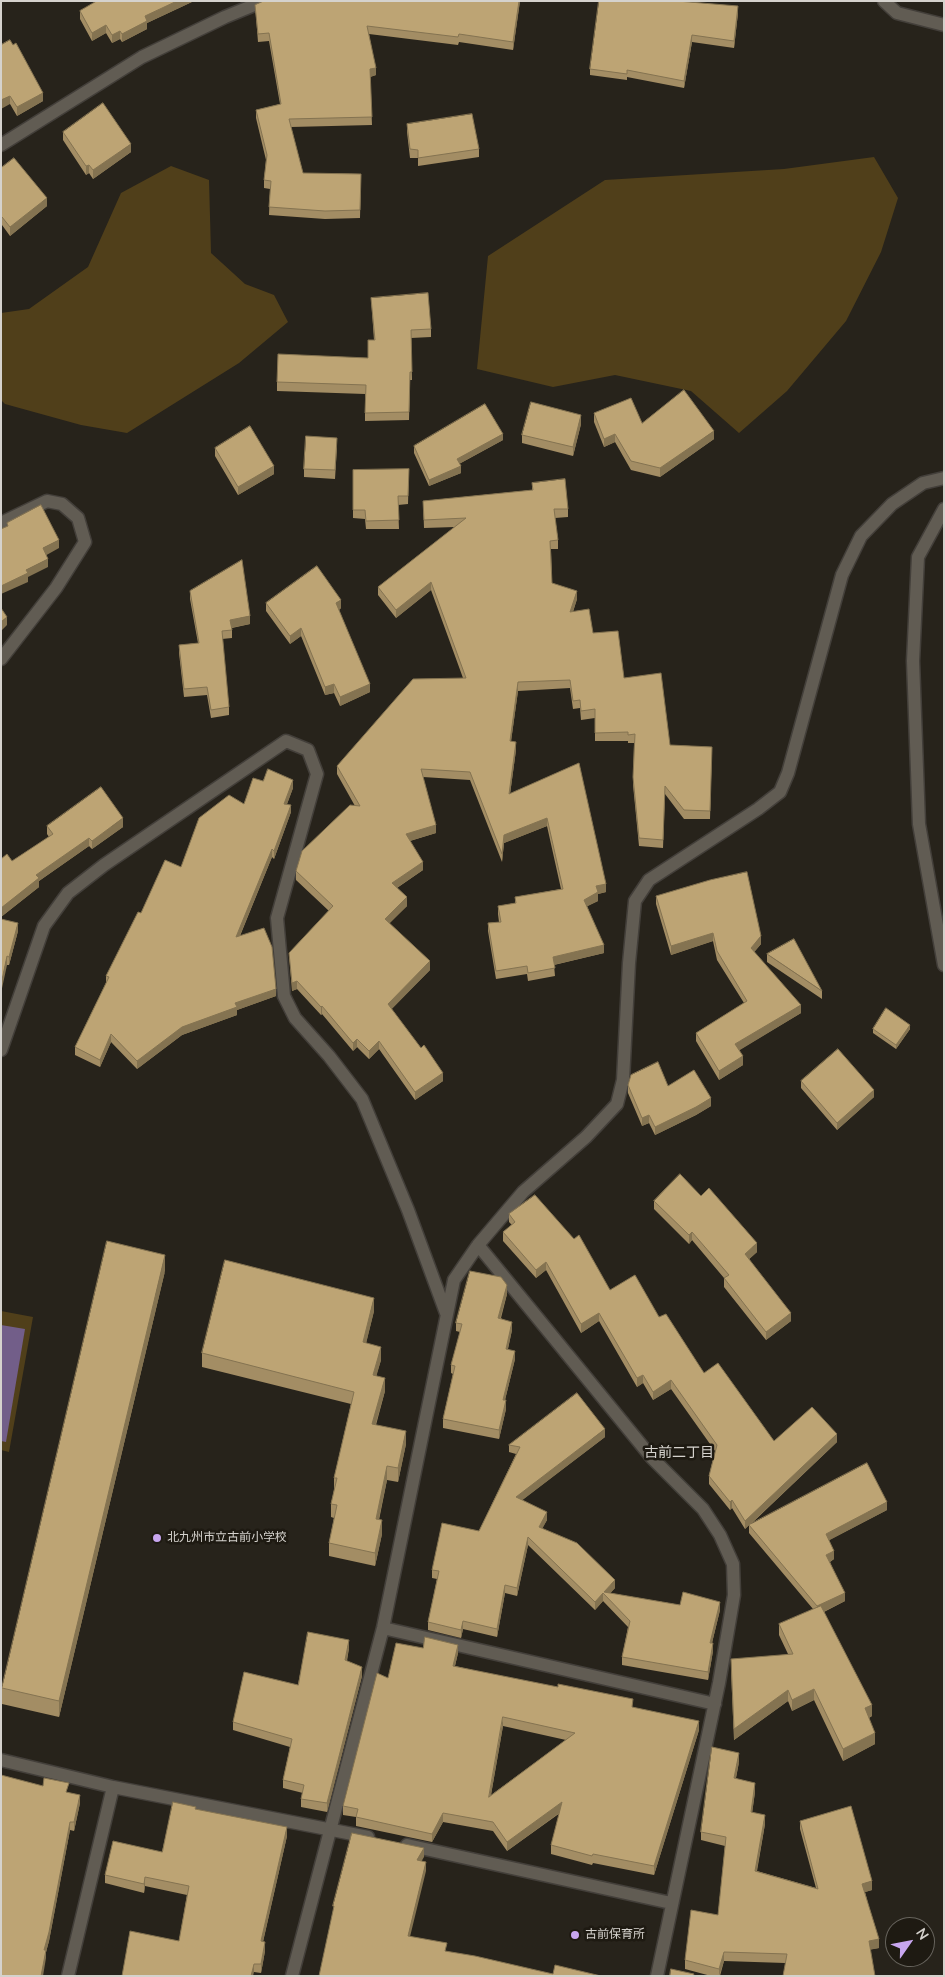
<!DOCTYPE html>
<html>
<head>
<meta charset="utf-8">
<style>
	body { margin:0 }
	#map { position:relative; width:945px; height:1977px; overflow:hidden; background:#27231b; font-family:"Nunito Sans",sans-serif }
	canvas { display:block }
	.frame { position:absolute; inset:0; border:2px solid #d5d2cd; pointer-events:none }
	.north { position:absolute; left:885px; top:1917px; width:50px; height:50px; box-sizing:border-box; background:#1e1a12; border:1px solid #67645d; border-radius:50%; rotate:57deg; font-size:14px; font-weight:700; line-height:20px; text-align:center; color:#d5d2cd }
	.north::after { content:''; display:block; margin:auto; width:18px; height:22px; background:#c8a6ef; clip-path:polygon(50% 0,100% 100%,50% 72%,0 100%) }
</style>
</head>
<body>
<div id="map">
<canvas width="945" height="1977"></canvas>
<div class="frame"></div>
<div class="north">N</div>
</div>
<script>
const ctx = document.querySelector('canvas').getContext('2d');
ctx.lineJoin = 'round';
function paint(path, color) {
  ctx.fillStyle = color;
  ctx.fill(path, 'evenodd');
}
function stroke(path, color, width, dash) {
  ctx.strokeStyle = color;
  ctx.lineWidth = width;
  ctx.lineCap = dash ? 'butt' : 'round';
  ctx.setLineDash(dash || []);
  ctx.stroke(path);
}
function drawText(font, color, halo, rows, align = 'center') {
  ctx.font = font + ' "Nunito Sans","Noto Sans JP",sans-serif';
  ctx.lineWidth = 5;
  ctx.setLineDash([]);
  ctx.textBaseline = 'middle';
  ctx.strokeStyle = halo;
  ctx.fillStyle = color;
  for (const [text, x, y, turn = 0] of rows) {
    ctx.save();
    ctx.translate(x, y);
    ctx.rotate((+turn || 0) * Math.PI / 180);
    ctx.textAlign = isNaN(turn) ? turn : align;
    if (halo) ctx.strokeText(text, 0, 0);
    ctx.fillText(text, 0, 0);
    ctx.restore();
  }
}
const green = new Path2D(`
	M874,157l24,41 -17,54 -35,69 -59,70 -48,42 -48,-42 -76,-16 -62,12 -76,-18 11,-113 117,-76 179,-11z
	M171,166l38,14 2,73 34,31 29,11 14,27 -49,41 -112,70 -46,-8 -76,-21 -4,-4v-87l28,-4 59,-42 33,-74z
	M1,1311l32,6 -24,135 -8,-2z`);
const water = new Path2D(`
	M1,1325l24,4 -19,113 -5,-1z`);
const street = new Path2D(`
	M884,1l13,12 47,12
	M1,145l141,-88 83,-40 39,-16
	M944,509l-26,48 -5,104 6,163 25,141
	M1,523l46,-22 15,3 16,14 7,24 -29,46 -55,71
	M1,1050l43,-124 24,-33 36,-28 182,-124 22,9 9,24 -40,144 7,78 11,22 34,38 33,43 46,111 38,103
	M478,1245l174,213 51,51 17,26 13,29 1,31 -15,88 -62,293
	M383,1628l332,76
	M1,1760l112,27 255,50
	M407,1845l264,58
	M68,1976l45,-189
	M292,1976l91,-348 71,-348 24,-35 45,-53 63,-55 31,-33 6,-24 6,-117 6,-62 14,-21 109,-71 22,-17 8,-19 54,-198 19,-39 31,-32 31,-21 21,-5`);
const wall = new Path2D(`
	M95,1h99l-47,22v6l-25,13 -2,-3 -8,4 -6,-10 -14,8 -12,-22v-8l15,-9z
	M520,1l-7,49 -54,-8 -1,3 -89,-11 7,41 -6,2 2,48 -81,2 12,46 58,1 -1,44 -35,1 -56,-4 1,-26 -6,-1v-8l2,-20 -10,-42v-8l24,-6 -11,-63 -11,1 -3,-37z
	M738,13l-4,35 -42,-6 -8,46 -57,-11v3l-37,-5v-6z
	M1,45l42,56 -26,15 -7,-12z
	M407,124l72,25v8l-61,9v-8h-8l-3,-26z
	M63,132l68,20 -38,27 -4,-6 -3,2 -23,-35z
	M1,168l46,38 -37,30 -8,-11z
	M371,298l60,31v8l-20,1 1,42h-2l-1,40 -44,1v-27l-88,-3v-9l91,-24 6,-18z
	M594,413l48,10 72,16 -54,38 -29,-7 -16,-28 -11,5 -10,-25z
	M581,424l-8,32 -51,-13v-8z
	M503,440l-44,24 2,9 -32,13 -15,-33v-7z
	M337,447l-2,32 -31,-2v-8z
	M215,448l59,26 -36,21 -23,-39z
	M409,469l-1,35 -10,1 1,24h-33l-1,-10 -12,-1v-48z
	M532,483l36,26v8l-13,1 3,22v9h-7l1,34 25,16 -4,13 20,21 77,112 42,2 -2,72h-26l-19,-25 -2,54 -24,-2 -6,-61 1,-42h-6v-2h-33v-23l-14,2 -1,-12 -7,1 -3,-21 -52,3 -7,50 5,9 -6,44 69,-31 27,129 -8,2v7l-11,5 17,47 -50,12 1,11 -27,5 -1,-7 -31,5 -8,-48v-8l11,-1 -1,-8v-8l17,-3v-6l46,-8 -14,-63 -43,17 -2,19 -32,-82 -47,-3 13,56 -26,8 13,29 -26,18 10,18 -18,17 41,47 -39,39 52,72 -28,19 -36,-51 -10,10 -12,-12 -4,4 -31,-37 -1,1 -24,-26 -5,2 -3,-38 40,-42 -33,-31v-9l59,-65 -18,-32v-8l126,-88 -32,-88 -35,28 -18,-23v-8l77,-60 -31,1 -1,-27 109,-11z
	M190,591l60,33 -18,4v10l-10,1 7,68v8l-18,3 -4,-23 -23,2 -5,-44v-8l19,-2 -8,-44z
	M266,603l75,5 -2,2 31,82 -30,14 -6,-13 -9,2 -24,-59 -11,8 -24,-33z
	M263,781l30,7 -6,16 4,8 -17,47 -2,-2 -32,79 36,60 -39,14v5l-55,20 -45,34 -26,-27 -11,25 -25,-12v-8l31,-64v-7l35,-63 40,-46 63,-63z
	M47,826l76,1 -31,22 -3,-3 -50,35v6l-38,30v-58l11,2 37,-24 -2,-3z
	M656,896l105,48 -7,8 47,61 -62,37 4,15 -24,15 -23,-39v-8l48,-30 -27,-43 -4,-19 -42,14 -15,-51z
	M1,919l17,12 -9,34h-2z
	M767,954l55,37v8l-55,-37z
	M873,1029h37l-14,20 -23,-16z
	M801,1081l73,16 -37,33 -36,-42z
	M628,1085l40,1 43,20 -15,9 -41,20 -6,-12 -7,3 -14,-33z
	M701,1196l56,56 -8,7 42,62 -25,19 -42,-53v-9l-32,-38 -3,4 -35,-35v-8z
	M509,1214l101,76 49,27 45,56 70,68 63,1 -86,82 136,-14 -58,30 5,19 -4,3 15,39 -21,11 48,104 -3,2 6,26 -32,17 -29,-61 -22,11 -4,-10 -54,39 -3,-70 57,-16 -9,-19v-11l34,-15 -64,-76v-8l-4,4 -13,-21 -2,2 -21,-26v-8l6,-25 -44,-62 -18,11 -10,-17 -6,4 -38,-66 -18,12 -35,-63 -10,8 -33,-37v-9l9,-7 -3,-3z
	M165,1271l-106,446 -57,-13v-16z
	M507,1294l-6,24 11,12 -4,19 7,10 -10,41 1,9 -7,30 -56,-11v-9l10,-45 -2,-1v-8l9,-33 -4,-1v-8z
	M374,1311l-8,32 15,17 -5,16 9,15 -9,34 30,19 -8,38 -11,-2 -8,40 3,14 -7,32 -46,-10v-13l5,-25 -3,-1v-13l3,-14v-12l17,-74 -149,-37v-14z
	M605,1437l-83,63 25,20 -5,8 73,60 -5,5 70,12 40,5 -8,33 1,8 -5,29 -86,-15v-8l6,-30 -25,-26 -8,9 -67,-65 -11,51 -12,-3 -8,44 -34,-8 -2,9 -33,-8v-8l9,-43 -5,-1v-8l47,-39 37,-77 -7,-2v-7z
	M349,1648l-2,13 15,15 -35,136 -26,-5v-8l2,-6 -20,-5v-8l7,-33 -57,-17v-8l65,-37z
	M423,1648l35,5 -3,13 178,41 66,23 -45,145 -61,-12 -1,2 -41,-11v-9l9,-32 -53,38 -14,-20 -50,-9 -11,20 -76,-16v-9l-13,-2v-9l45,-128zM503,1726l63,14 -75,55z
	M739,1762l-3,16 19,14 -3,21 13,11 -8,47 59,17 -16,-59v-8l72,69 -7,2 14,56 -94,15 -61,-2 -4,15h-9l-26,-7v-9l33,-45 7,-69 -24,-6v-8z
	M68,1792l12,11 -6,28 -4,-1 -21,111 -3,11v6l-45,18z
	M196,1809l91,27 -24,106 2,9 -4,22 -7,-1 -75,-31 8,-46 -42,-9 -1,7 -39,-10v-8l57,-23z`);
const shadedWall = new Path2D(`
	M177,1h17l-47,22v6l-25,13v-8l23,-18z
	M519,1h1l-7,49v-8z
	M738,6v7l-4,35v-7z
	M106,25v8l-14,8v-8z
	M120,31v8l-8,4v-8z
	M692,35v7l-8,46v-7z
	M376,68v7l-6,2v-8z
	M43,93v8l-26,15v-9z
	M10,96v8l-9,5v-9z
	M131,144v8l-38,27v-9z
	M89,165v8l-3,2v-9z
	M47,198v8l-37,30v-9z
	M581,415v9l-8,32v-9z
	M714,431v8l-54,38v-9z
	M503,434v6l-46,25v-6z
	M615,434v8l-11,5v-8z
	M274,466v8l-36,21v-8z
	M461,466v7l-32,13v-6z
	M59,540v8l-16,9v-9z
	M48,559v8l-20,10v5l-27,12v-8l25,-16z
	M431,582v8l-35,28v-8z
	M577,591v8l-7,21v-8z
	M341,600v8l-5,4v-9z
	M250,616v8l-20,4v-8z
	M7,617v8l-6,6v-9z
	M301,628v8l-11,8v-8z
	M518,682v9l-8,58v-8z
	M334,684v9l-9,2v-8z
	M370,684v8l-30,14v-9z
	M516,742v8l-7,52v-8z
	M293,780v8l-9,24v-8z
	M291,805v7l-17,47v-8z
	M123,818v9l-31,22v-8z
	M547,818v8l-43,17 -2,19v-8l2,-19z
	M436,825v8l-30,9v-8z
	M89,838v8l-50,35v6l-38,30v-9l35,-33z
	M272,849v8l-36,88v-8z
	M423,862v8l-31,21v-8z
	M606,884v8l-8,2v7l-14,7v-8l12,-14z
	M407,897v9l-22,22v-9z
	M18,923v8l-9,34v-8z
	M713,933v8l-42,14v-9z
	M761,936v8l-10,12v-8z
	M604,945v8l-51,12v-8z
	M7,956v9l-6,28v-8z
	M430,961v9l-42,43v-9z
	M297,981v8l-5,2v-8z
	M276,989v7l-39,14v5l-55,20 -45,34v-8l45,-34 53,-24z
	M801,1005v8l-66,40v-9z
	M322,1006v8l-1,1v-8z
	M910,1025v4l-14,20v-4z
	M111,1034v8l-11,25v-7z
	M357,1039v8l-4,4v-8z
	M379,1041v8l-10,10v-8z
	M743,1056v9l-24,15v-9z
	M443,1073v8l-28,19v-8z
	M874,1090v7l-37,33v-7z
	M711,1098v8l-15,9 -41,20v-8z
	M649,1115v8l-7,3v-8z
	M692,1232v8l-3,4v-9z
	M757,1243v9l-12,11v-9z
	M165,1255v16l-106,446v-16z
	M546,1262v8l-10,8v-8z
	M507,1285v9l-9,32v-8z
	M374,1298v13l-11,45v-14z
	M599,1313v8l-18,12v-9z
	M791,1313v8l-25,19v-8z
	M512,1322v8l-6,27v-8z
	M381,1347v13l-8,28v-13z
	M515,1351v8l-12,49v-8z
	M643,1375v8l-6,4v-9z
	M385,1378v13l-13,46v-13z
	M671,1380v9l-18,11v-8z
	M506,1400v9l-7,30v-9z
	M605,1429v8l-89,68v-8z
	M406,1431v13l-8,38v-14z
	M837,1434v8l-92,87v-8z
	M387,1466v14l-11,52v-13z
	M732,1500v8l-2,2v-8z
	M887,1502v8l-61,32v-8z
	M547,1512v8l-8,15v-8z
	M382,1520v14l-7,32v-13z
	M528,1537v8l-11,51v-8z
	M834,1551v8l-8,5v-9z
	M615,1580v8l-8,9 -3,-5z
	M505,1585v8l-8,44v-8z
	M603,1593v8l-8,9v-8z
	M845,1593v8l-28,14v-9z
	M720,1602v8l-10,41v-8z
	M463,1621v8l-2,9v-8z
	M349,1640v8l-4,21v-9z
	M713,1643v8l-5,29v-8z
	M458,1645v8l-5,21v-8z
	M362,1667v9l-35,136v-9z
	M814,1689v11l-22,11v-11z
	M788,1690v11l-54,39v-11z
	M872,1705v11l-7,3v-11z
	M503,1717v9l-14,80v-9z
	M699,1721v9l-45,145v-9z
	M875,1733v11l-32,17v-12z
	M739,1753v9l-5,25v-9z
	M755,1783v9l-4,29v-9z
	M80,1795v8l-6,28v-9z
	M562,1802v9l-55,40v-9z
	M443,1813v9l-11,20v-8z
	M765,1815v9l-10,56v-9z
	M70,1822v8l-21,111 -3,11v6l-3,18h-2l3,-26z
	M287,1827v9l-26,114v-9z
	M424,1848v9l-7,12v-9z
	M426,1862v9l-18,74v-9z
	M145,1877v9l-1,7v-9z
	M872,1881v9l-10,3v-9z
	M879,1939v9l-10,2v-9z
	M265,1942v9l-4,22v-9z
	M724,1952v9l-5,15v-7z
	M254,1964v8l-1,4h-2z`);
const building = new Path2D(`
	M97,1h80l-32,15 2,5 -25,13 -2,-3 -8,4 -6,-10 -14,8 -12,-22z
	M264,1h255l-6,41 -54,-8 -1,3 -91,-11 9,42 -6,1 2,48 -83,2 14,54 58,1 -1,36 -35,1 -56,-4 2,-26 -7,-1 3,-25 -11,-45 25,-6 -12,-71 -11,1 -3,-29z
	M599,1h78l61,5 -4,35 -42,-6 -8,46 -57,-11v4l-37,-5z
	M10,40l3,5 3,-2 27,50 -26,14 -7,-11 -9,4v-55z
	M103,103l28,41 -38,26 -4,-5 -3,1 -23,-34z
	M472,114l7,35 -61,9v-8l-8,-1 -3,-25z
	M14,158l33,40 -37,29 -8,-10 -1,1v-50z
	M428,293l3,36 -20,1 1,42h-2l-1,40 -44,1 1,-28 -89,-3 1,-28 90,4v-18h7l-4,-42z
	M684,390l30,41 -54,37 -29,-7 -16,-27 -11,5 -10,-26 37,-15 11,25z
	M531,402l50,13 -8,32 -51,-12z
	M485,404l18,30 -46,25 4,7 -32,14 -15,-34z
	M250,426l24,40 -36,21 -23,-39z
	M306,436l31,2 -2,32 -31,-1z
	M409,469l-1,27h-10l1,24 -33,1 -1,-11h-12v-40z
	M565,479l3,30h-14l4,31 -8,1 2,42 25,8 -7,21 19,-3 4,24 25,-2 6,47 37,-5 9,72 42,2 -2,64 -26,-1 -19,-24 -2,54 -24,-2 -6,-61 2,-43 -7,1v-3l-33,1v-24l-14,2 -1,-11 -7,1 -3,-21 -52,2 -8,59 6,1 -7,52 70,-31 27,121 -10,2 2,6 -14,8 20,45 -51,12 2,11 -27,5 -1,-7 -31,5 -8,-48 13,-1 -3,-16 18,-3 -1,-6 48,-8 -16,-71 -43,17 -2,19 -32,-82 -49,-3 15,56 -30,9 17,28 -31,21 15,14 -22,22 45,42 -42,43 33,44 3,-3 19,28 -28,19 -36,-51 -10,10 -12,-12 -4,4 -31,-37 -1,1 -24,-26 -5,2 -3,-30 44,-47 -37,-35 6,-20 48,-46 10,1 -23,-40 76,-87 53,-1 -35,-96 -35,28 -18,-23 88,-69 -42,2 -1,-19 110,-11 -1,-7z
	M41,505l18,35 -16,8 5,11 -22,11 2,3 -27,13v-57l7,-3 -1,-3z
	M242,560l8,56 -20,4 2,10 -10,1 7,76 -18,3 -4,-23 -23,2 -5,-44 20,-2 -9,-52z
	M317,566l24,34 -5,3 34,81 -30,13 -6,-13 -9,3 -24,-59 -11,8 -24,-33z
	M1,608l6,9 -6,5z
	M268,769l25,11 -9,24 7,1 -17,46 -2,-2 -36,88 28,-9 8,19 4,42 -41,14 2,4 -55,20 -45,34 -26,-27 -11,26 -25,-13 34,-70 -3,-1 32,-64 3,1 24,-53 16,7 18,-49 30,-23 15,9 9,-26 10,3z
	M101,787l22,31 -31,23 -3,-3 -53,37 3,3 -38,30v-49l6,-5 5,7 41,-27 -6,-8z
	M747,872l14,64 -10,12 50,57 -66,39 8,12 -24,15 -23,-38 51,-32 -30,-50 -4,-18 -42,13 -15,-50 54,-16z
	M1,919l17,4 -9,34 -2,-1 -6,29z
	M794,939l28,52 -55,-37z
	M886,1008l24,17 -14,20 -23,-16z
	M838,1049l36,41 -37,33 -36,-42z
	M658,1062l10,24 26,-16 17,28 -15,9 -41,20 -6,-12 -7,3 -14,-33 3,-10z
	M680,1174l21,22 8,-8 48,55 -12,11 46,59 -25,19 -42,-54 5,-3 -37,-43 -3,3 -35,-34z
	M535,1195l39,44 5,-4 31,55 25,-15 24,42 7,-3 38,59 14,-10 56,78 38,-34 25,27 -92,87 -13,-21 -2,2 -21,-26 8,-31 -46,-65 -18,12 -10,-17 -6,3 -38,-65 -18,11 -35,-62 -10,8 -33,-38 12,-10 -6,-8z
	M107,1241l58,14 -106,446 -57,-13z
	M225,1260l149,38 -11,44 18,5 -8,28 12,3 -13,46 34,7 -8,37 -11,-2 -11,53 6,1 -7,33 -46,-10 8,-38 -6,-1 6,-26h-3l20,-86 -152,-39z
	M470,1271l31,6 6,8 -9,33 14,4 -6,27 9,2 -12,49h3l-7,30 -56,-11 12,-53 -4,-1 11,-41 -6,-1z
	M577,1393l28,36 -89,68 31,15 -8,15 38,16 38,37 -11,12 76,13 3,-13 37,10 -10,41h3l-5,29 -86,-15 8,-36 -27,-28 -8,9 -67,-65 -11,51 -12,-3 -8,44 -34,-8 -2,9 -33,-8 11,-51 -7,-1 10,-47 37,8 41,-84 -11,-2z
	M867,1463l20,39 -61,32 8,17 -8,4 19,38 -28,13 -68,-81z
	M821,1606l51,99 -7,3 10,25 -32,16 -29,-60 -22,11 -4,-10 -54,39 -3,-70 62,-5 -14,-30z
	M308,1632l41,8 -4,20 17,7 -35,136 -26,-4 3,-14 -21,-5 9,-41 -59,-17 11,-50 54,13z
	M425,1637l33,8 -5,21 105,21v-3l75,15 -1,8 67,14 -45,145 -61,-12 -1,2 -41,-11 11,-43 -55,40 -14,-20 -50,-9 -11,21 -76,-17 2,-8 -15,-3 34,-133 11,5 8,-35 27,5zM503,1717l72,16 -86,64z
	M712,1747l27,6 -5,25 21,5 -4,29 14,3 -10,56 63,18 -18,-68 51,-15 21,75 -10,3 17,55 -10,2 6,35h-92l4,-22 -63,-2 -5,17 -34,-9 6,-50 27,5 8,-78 -25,-5z
	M1,1775l42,11 1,-8 25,5 -3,9 14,3 -6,27h-4l-21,110 -5,18h2l-5,26h-40z
	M173,1802l23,5 -1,2 92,18 -26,114 4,1 -4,22h-7l-3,12h-129l8,-45 49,10 10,-55 -44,-9 -1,7 -39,-9 8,-34 49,11z
	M352,1833l72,15 -7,12 9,2 -18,74 39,7 -2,8 30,5 78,18 2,-9 46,11h-282l15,-70h-1z
	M671,1969l23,5 -1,2h-23z`);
const markers = [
	[157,1538,5,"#c8a6ef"],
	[575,1935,5,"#c8a6ef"]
];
const poiNames = [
	["北九州市立古前小学校",167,1538],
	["古前保育所",585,1935]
];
const neighbourhoodNames = [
	["古前二丁目",679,1454]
];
paint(green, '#503f1a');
paint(water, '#725e89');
stroke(street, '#433f3a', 15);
stroke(street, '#615c53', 12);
paint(wall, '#a38d64');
paint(shadedWall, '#847351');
paint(building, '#bda474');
stroke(building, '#847351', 1);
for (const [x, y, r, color] of markers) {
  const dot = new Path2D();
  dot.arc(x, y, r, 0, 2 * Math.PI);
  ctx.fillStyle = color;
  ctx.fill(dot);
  stroke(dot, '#1e1a12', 2);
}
drawText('12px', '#d5d2cd', '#1e1a12', poiNames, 'left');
drawText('14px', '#d5d2cd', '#1e1a12', neighbourhoodNames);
</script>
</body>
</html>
